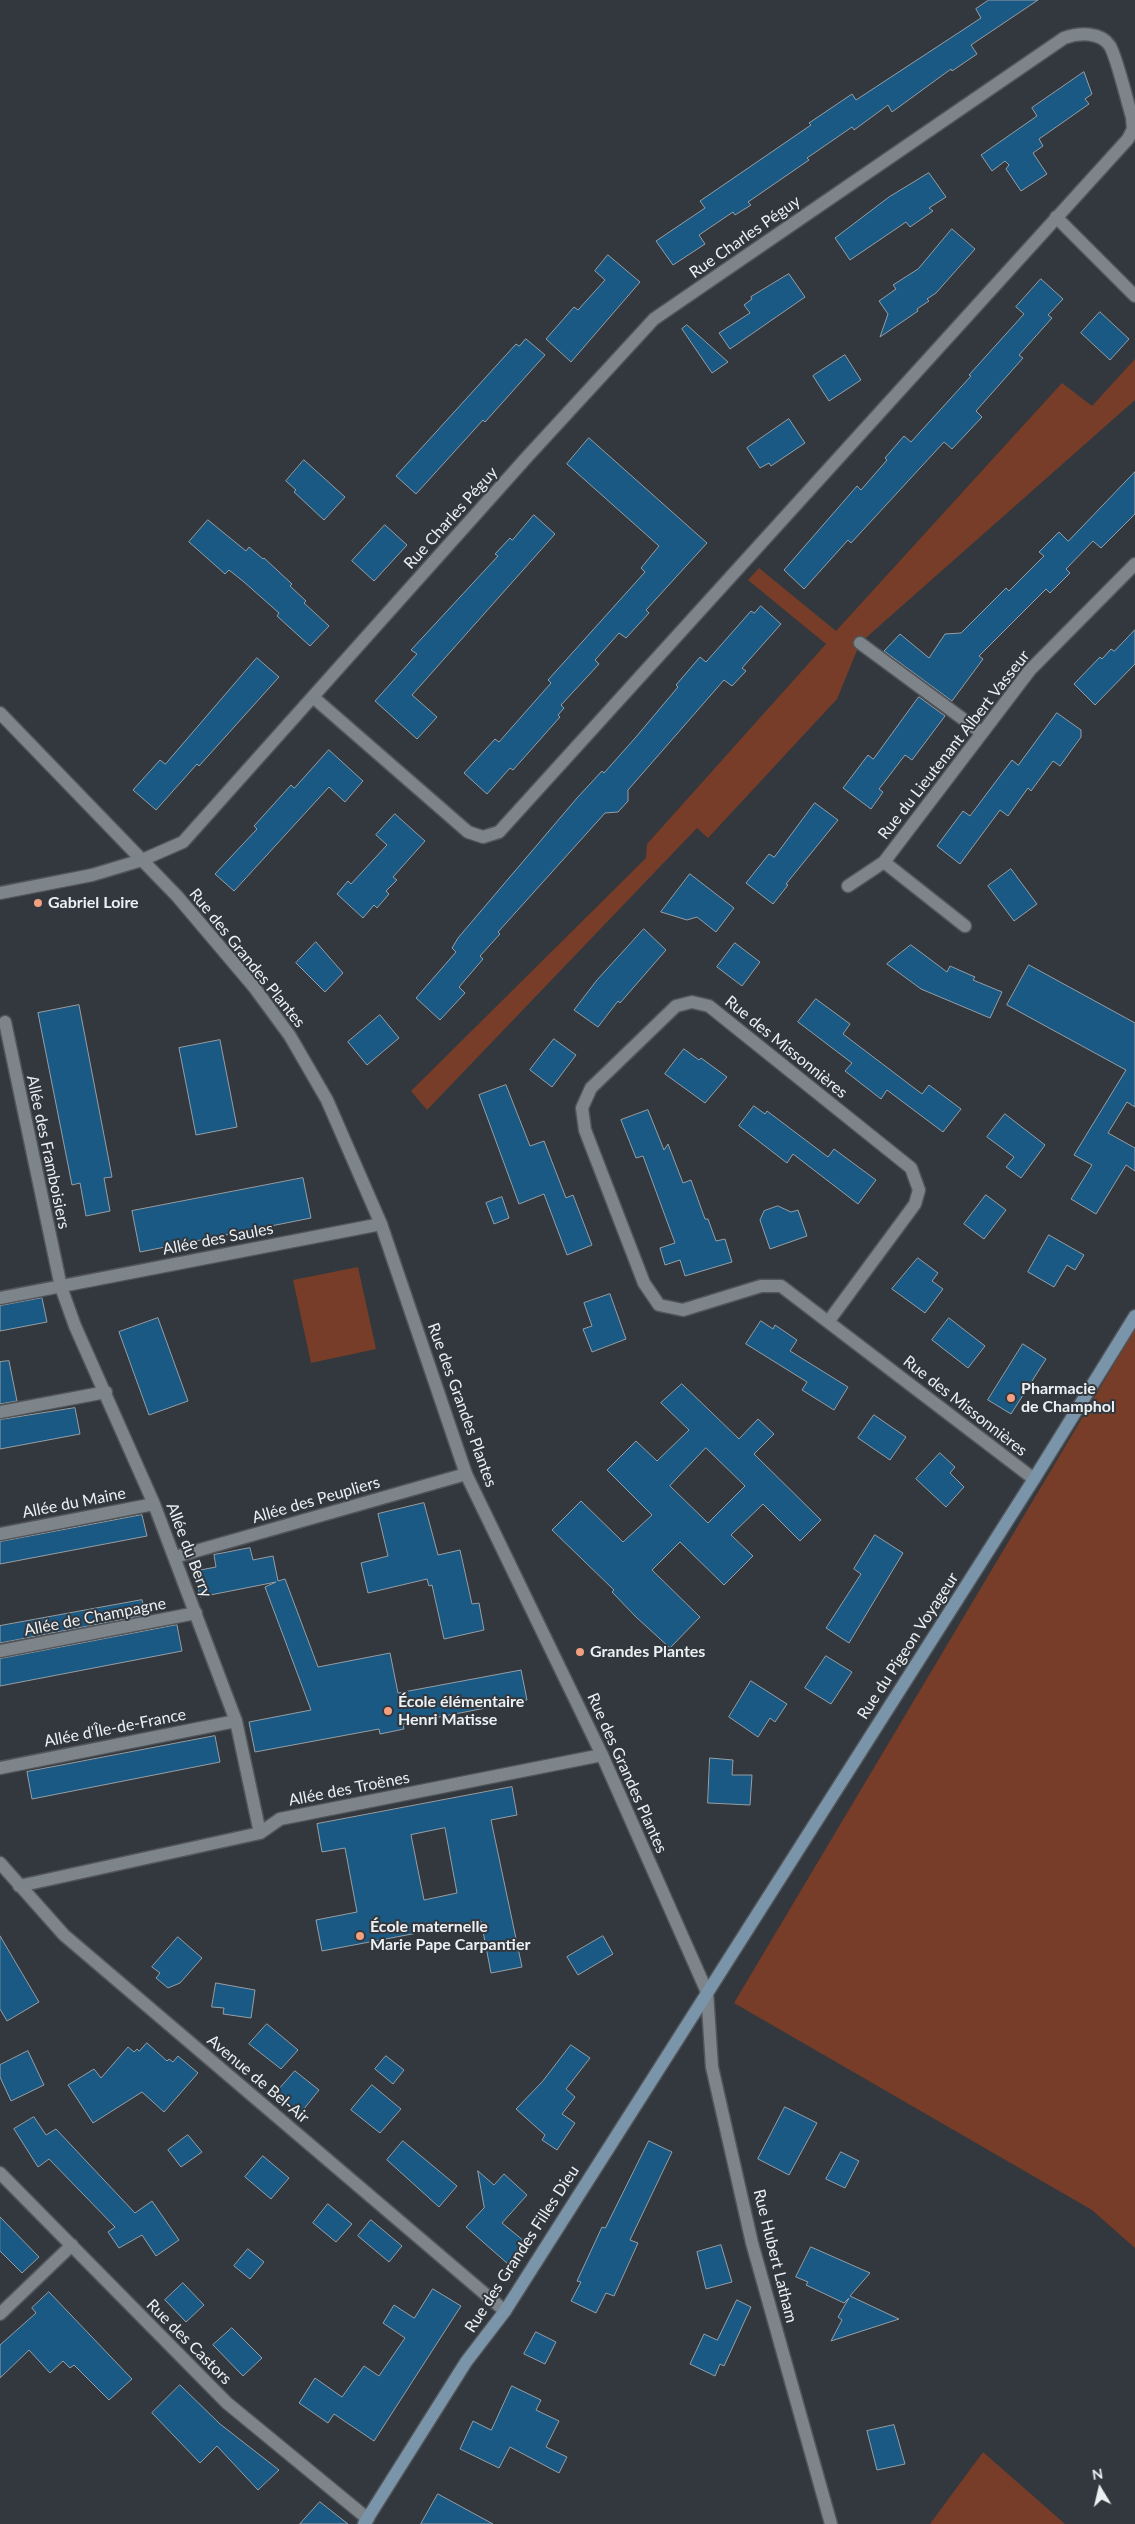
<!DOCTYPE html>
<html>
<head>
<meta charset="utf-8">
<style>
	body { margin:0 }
	#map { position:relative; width:1135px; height:2524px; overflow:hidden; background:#32383d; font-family:Lato,sans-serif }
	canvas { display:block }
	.north { position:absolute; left:1075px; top:2464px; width:50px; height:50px; -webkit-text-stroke:4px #32383d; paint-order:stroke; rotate:351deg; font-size:14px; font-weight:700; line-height:20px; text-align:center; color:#ecf0f3 }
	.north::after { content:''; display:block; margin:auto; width:18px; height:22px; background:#ecf0f3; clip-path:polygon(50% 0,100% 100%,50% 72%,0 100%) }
</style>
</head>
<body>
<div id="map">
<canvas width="1135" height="2524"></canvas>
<div class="north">N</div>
</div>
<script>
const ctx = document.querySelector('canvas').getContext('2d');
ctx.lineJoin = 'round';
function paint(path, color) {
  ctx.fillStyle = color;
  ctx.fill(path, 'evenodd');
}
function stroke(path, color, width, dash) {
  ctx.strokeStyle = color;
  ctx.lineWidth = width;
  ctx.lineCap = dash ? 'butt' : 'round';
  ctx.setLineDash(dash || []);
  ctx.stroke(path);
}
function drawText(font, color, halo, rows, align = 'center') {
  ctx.font = font + ' Lato,sans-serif';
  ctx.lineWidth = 4;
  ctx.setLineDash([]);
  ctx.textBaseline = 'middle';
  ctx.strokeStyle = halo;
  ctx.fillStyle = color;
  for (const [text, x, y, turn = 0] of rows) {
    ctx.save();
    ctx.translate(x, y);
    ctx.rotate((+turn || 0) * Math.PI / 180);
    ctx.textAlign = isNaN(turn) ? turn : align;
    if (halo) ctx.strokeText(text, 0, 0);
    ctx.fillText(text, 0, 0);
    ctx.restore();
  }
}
const green = new Path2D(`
	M1135,359v41l-275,243 -23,56 -129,139 -11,-10 -270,282 -16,-19 235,-233 1,-14 179,-200 -78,-64 11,-12 77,63 226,-248 30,23z
	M358,1267l18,82 -65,14 -18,-83z
	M1135,1329v919l-43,-38 -358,-207z
	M983,2452l82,72h-135z`);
const building = new Path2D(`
	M989,0h49l-67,45 6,9 -25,17 -1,-2 -59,43 -4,-7 -34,25 -2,-3 -45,31 2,2 -61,42 3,3 -16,10 -2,-3 -34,23 6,9 -32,21 -17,-24 49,-33 -5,-7 111,-76 -2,-2 43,-29 4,6 125,-82 -5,-9z
	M1084,72l8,22 -7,5 4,5 -50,35 4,7 -10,7 14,21 -26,17 -15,-22 3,-4 -4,-4 -13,10 -11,-16 56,-39 -5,-8z
	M929,173l17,24 -17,11 4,3 -23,16 -4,-5 -56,38 -15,-22 54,-41z
	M952,229l23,20 -39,44 -9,6 2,2 -12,8 1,2 -38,26 8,-23 -9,-13 17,-12 -3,-4 25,-16z
	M608,255l32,27 -69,80 -25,-23 28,-32 4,3 27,-30 -10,-9z
	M789,274l16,23 -75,52 -11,-16 31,-20 -6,-8 8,-6 -1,-2z
	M1041,279l22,20 -15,16 4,3 -33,37 4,3 -47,53 6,6 -30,32 -8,-7 -93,101 -3,-3 -44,49 -20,-19 73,-84 4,4 26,-30 -2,-2 19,-22 7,6 60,-66 -2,-1 55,-61 -8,-7z
	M1100,312l29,27 -19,21 -29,-27z
	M687,325l41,37 -16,11 -30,-44z
	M526,339l19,16 -60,67 -2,-2 -67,74 -20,-18 120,-132 3,2z
	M845,355l16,25 -32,21 -16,-25z
	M789,419l16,24 -34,23 -2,-3 -9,5 -13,-20z
	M589,438l118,105 -61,67 3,3 -23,25 -7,-5 -24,27 4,4 -38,41 3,3 -6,7 2,2 -47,53 -3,-2 -23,26 -23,-21 31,-34 4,3 52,-59 -3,-3 97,-108 -4,-4 18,-22 -92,-82z
	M304,460l41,37 -21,23 -30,-28 2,-2 -10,-9z
	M1135,472v42l-34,34 -8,-7 -27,28 4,4 -20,20 -4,-4 -67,67 4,3 -31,42 -68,-50 16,-17 29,24 16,-24 16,-1 45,-45 3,3 35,-35 -5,-4 20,-20 9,9z
	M534,515l21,19 -143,161 25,22 -20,22 -42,-38 42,-47 -6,-4 87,-94 -3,-2 15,-16 2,2z
	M208,520l38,31 3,-4 14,12 1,-1 28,26 -2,2 16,15 -2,2 25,23 -19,20 -33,-30 2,-3 -35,-31 -15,-12 -4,4 -36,-32z
	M385,525l22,20 -33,36 -22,-20z
	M761,606l20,18 -39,44 4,3 -14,15 -8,-6 -96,110v11l-10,11 -13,1 -107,119 2,2 -20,22 3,3 -24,28 6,6 -25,27 -24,-22 40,-46 -4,-4 6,-10 119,-140 25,-27 2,2 32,-36 42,-50 -2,-2 24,-28 6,5 45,-51 3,2z
	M1135,630v34l-40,41 -21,-21 26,-27 2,2 9,-10 3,2z
	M257,658l22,19 -80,89 -2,-2 -41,46 -23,-20 27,-30 5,4z
	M919,697l26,19 -33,44 -7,-5 -26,34 4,3 -12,17 -28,-21 25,-33 5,4z
	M1057,713l24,17v7l-21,29 -7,-5 -22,30 -3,-3 -20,28 -8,-6 -40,54 -23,-18 26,-35 7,5 42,-56 6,5z
	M329,750l34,31 -18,21 -16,-15 -95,104 -19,-17 42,-45 -3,-3 37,-41 3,3z
	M815,803l23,17 -52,64 2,1 -15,19 -27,-21 23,-29 5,3z
	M395,814l30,27 -32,36 4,3 -11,11 3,3 -12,14 -3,-3 -11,13 -26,-24 11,-13 3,3 36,-39 -11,-10z
	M1011,869l26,35 -23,17 -26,-35z
	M690,874l44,34 -18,24 -19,-15 -10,3 -26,-8z
	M644,929l22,21 -46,53 -2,-2 -20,26 -24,-17 23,-30z
	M316,942l27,31 -18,19 -29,-29z
	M735,943l25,19 -18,24 -25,-19z
	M911,945l36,27 3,-6 25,11 -2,3 29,12 -12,26 -69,-29 -34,-25z
	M1029,965l106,58v84l-8,-5 -19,31 27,15v23l-9,-6 -30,49 -25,-15 21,-34 -18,-10 52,-85 -119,-65z
	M816,999l34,25 -7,10 79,60 7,-9 32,24 -18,23 -56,-42 -6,9 -36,-28 7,-8 -54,-41z
	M79,1005l33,172 -8,1 6,33 -24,5 -6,-33 -8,2 -34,-172z
	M380,1015l19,23 -32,27 -19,-23z
	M554,1039l22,16 -24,32 -22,-17z
	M220,1040l17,87 -41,8 -17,-87z
	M684,1049l15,11 2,-2 26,19 -22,26 -40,-29z
	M506,1085l24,61 14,-5 22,57 7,-3 19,50 -25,10 -23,-61 -25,10 -40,-109z
	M754,1106l11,8 2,-3 61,46 6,-8 42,31 -18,24 -65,-50 -6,9 -48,-37z
	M648,1110l16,40 4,-6 15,39 8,-3 14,39h3l8,22 9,-2 7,23 -47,14 -5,-16 -15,5 -5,-17 15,-5 -32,-87 -7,2 -15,-38z
	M1005,1114l40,31 -24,33 -15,-11 8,-10 -27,-20z
	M303,1178l8,40 -171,34 -8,-41z
	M986,1195l20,15 -22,29 -20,-15z
	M502,1197l7,21 -15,6 -8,-21z
	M778,1206l13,6 7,-2 9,26 -37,13 -10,-29 4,-9z
	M1049,1235l35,20 -9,15 -8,-5 -13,22 -26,-15z
	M918,1258l20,15 -6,8 11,8 -18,24 -33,-24z
	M610,1294l16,45 -34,13 -9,-23 9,-3 -8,-23z
	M42,1298l5,24 -47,9v-25z
	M158,1318l30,83 -39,14 -30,-83z
	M949,1318l36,28 -17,22 -36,-28z
	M761,1321l12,8 2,-4 22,15 -7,11 58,36 -14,23 -32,-20 5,-8 -61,-38z
	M1023,1344l23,15 -35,55 -23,-14z
	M9,1361l8,40 -17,3v-42z
	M682,1384l57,55 19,-20 16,15 -20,20 67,66 -21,21 -37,-37 -32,31 22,21 -29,29 -44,-43 -28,28 48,47 -30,31 -34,-31 -24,-25 2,-2 -62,-60 29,-29 42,41 29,-27 -45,-45 29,-29 21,20 32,-31 -28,-27zM706,1448l39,38 -37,37 -38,-37z
	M75,1408l5,26 -80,15v-29z
	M874,1415l32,22 -16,23 -32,-22z
	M940,1453l15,14 -5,6 14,14 -18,20 -30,-28z
	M424,1503l14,52 22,-5 12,54 7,-1 5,27 -40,9 -12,-54 -3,1 -2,-7 -59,14 -7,-30 27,-7 -10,-42z
	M142,1515l5,21 -147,28v-22z
	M875,1535l28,18 -54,90 -23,-15 35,-54 -7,-5z
	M250,1548l3,12 20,-4 5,25 7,-2 33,88 72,-14 8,40 123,-23 6,30 -124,24 1,5 -24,5 -1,-5 -124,23 -6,-30 62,-12 -46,-123 11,-5 -76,15 -5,-26 21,-4 -2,-12z
	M142,1600l3,15 -145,28v-17z
	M177,1625l5,26 -182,35v-27z
	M826,1656l26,16 -21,32 -26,-16z
	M751,1681l36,23 -12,18 -5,-4 -12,19 -29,-20z
	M215,1736l5,26 -188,37 -5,-27z
	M710,1758l23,2 -1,15h20l-2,30 -42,-2z
	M512,1787l5,28 -26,5 31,147 -31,6 -10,-52 -159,30 -6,-31 41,-8 -12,-64 -23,4 -5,-28zM445,1828l12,65 -33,7 -13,-65z
	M0,1936l39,66 -32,19 -7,-12z
	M603,1936l10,18 -35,21 -11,-18z
	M178,1937l24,21 -22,25 -12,5 -12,-10 4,-5 -8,-6z
	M216,1983l39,7 -4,28 -28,-4 1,-6 -12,-1z
	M267,2024l31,26 -17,19 -32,-25z
	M147,2043l20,18 2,-2 4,3 5,-6 20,17 -34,39 -22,-20 -49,31 -25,-38 26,-16 7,9 27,-31 6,5 3,-3 2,2z
	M571,2045l19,13 -24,31 9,8 -13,17 13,9 -18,27 -15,-10 3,-5 -29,-26 26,-27z
	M28,2051l16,34 -33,16 -11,-24v-12z
	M386,2056l18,14 -11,14 -18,-15z
	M295,2071l24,19 -20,25 -24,-21z
	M372,2085l29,24 -21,24 -29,-23z
	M785,2107l32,16 -28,52 -31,-16z
	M34,2117l12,18 10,-6 79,84 17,-12 27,39 -23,16 -14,-21 -23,13 -11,-16 7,-5 -66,-68 -11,8 -24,-38z
	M188,2135l14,17 -21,15 -13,-17z
	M403,2141l54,45 -18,21 -52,-47z
	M649,2141l23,11 -42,88 8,3 -24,53 -8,-3 -10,20 -25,-12 10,-19 -4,-1 25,-54 3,1z
	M841,2152l18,9 -14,27 -19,-9z
	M263,2156l26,22 -18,21 -26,-22z
	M478,2171l16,14 10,-11 23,21 -25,28 22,18 -16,23 -42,-37 18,-19z
	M328,2204l24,20 -16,18 -23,-19z
	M0,2217l39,40 -17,16 -22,-22z
	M371,2220l31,26 -13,16 -31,-26z
	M721,2245l11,37 -26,7 -9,-37z
	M811,2247l59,26 -20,23 49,23 -68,22 11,-21 -4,-3 11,-19 -5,5 -38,-18 2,-3 -12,-5z
	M248,2249l16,13 -14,17 -16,-13z
	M183,2283l21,22 -18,17 -21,-22z
	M433,2289l28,17 -87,135 -40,-27 -6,9 -29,-20 16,-25 27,19 22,-31 15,10 26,-38 -22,-15 11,-18 20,13z
	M49,2292l83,87 -23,21 -35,-35 -4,3 -7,-7 -13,12 -21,-23 -29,28v-33l36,-32 -4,-5z
	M737,2300l14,7 -27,59 -4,-2 -5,12 -25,-12 14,-30 13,6z
	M232,2328l30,30 -19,18 -30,-31z
	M536,2332l20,10 -11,22 -21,-10z
	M180,2385l40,39 59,46 -21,20 -41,-44 -17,17 -48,-50z
	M512,2386l29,14 -5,10 23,11 -13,26 21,10 -8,16 -49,-26 -11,21 -39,-19 13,-28 18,9z
	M894,2425l11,39 -28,6 -10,-39z
	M438,2494l55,30h-72z
	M320,2502l28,22h-48z`);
const pedestrian = new Path2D(`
	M860,643l122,90`);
const minor = new Path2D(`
	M1056,217l79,79
	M0,713l142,147 41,-18 344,-385 127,-138 410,-281c14,-5 36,-7 46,8 7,12 17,55 22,71l1,12 -5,10 -629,693 -16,5 -15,-5 -155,-135
	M884,862l81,64
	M848,886l36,-24 146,-192 105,-106
	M5,1022l56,265 14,39 79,178 82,217 24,112
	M0,1298l381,-74
	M828,1322l87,-118 4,-14 -8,-22 -202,-162 -17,-4 -16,4 -85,82 -9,20 3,22 59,153 15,22 24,5 78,-24h20l253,193
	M0,1412l106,-20
	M0,1534l154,-30
	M175,1557l291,-83
	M0,1651l196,-38
	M0,1768l236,-47
	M0,1863l64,72 441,376
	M19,1886l241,-53 20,-14 322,-64
	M707,1992l5,75 40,176 79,281
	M0,2173l227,230 141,116
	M0,2314l72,-69`);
const tertiary = new Path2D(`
	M0,893l92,-18 50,-15 35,36 77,91 36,49 37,64 54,124 85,250 136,281 105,237`);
const secondary = new Path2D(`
	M364,2524l102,-162 39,-51 529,-832 101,-163`);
const markers = [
	[38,903,5,"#f3a081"],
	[1011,1398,5,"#f3a081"],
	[580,1652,5,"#f3a081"],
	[388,1711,5,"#f3a081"],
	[360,1936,5,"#f3a081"]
];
const streetNames = [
	["Rue Charles Péguy",745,237,-35],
	["Rue Charles Péguy",451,518,-48],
	["Rue du Lieutenant Albert Vasseur",954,745,-52],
	["Rue des Grandes Plantes",247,958,51],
	["Rue des Missonnières",786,1047,39],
	["Allée des Framboisiers",48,1152,78],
	["Allée des Saules",218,1239,-11],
	["Rue des Grandes Plantes",462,1405,70],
	["Rue des Missonnières",965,1406,38],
	["Allée des Peupliers",316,1500,-16],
	["Allée du Maine",74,1503,-11],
	["Allée du Berry",189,1550,69],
	["Allée de Champagne",95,1617,-11],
	["Rue du Pigeon Voyageur",908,1646,-57],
	["Allée d'Île-de-France",115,1728,-11],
	["Rue des Grandes Plantes",627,1773,66],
	["Allée des Troënes",349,1789,-11],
	["Avenue de Bel-Air",258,2079,40],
	["Rue des Grandes Filles Dieu",522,2249,-57],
	["Rue Hubert Latham",775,2256,76],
	["Rue des Castors",189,2342,45]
];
const poiNames = [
	["Gabriel Loire",48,903],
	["Pharmacie",1021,1389],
	["de Champhol",1021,1407],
	["Grandes Plantes",590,1652],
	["École élémentaire",398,1702],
	["Henri Matisse",398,1720],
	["École maternelle",370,1927],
	["Marie Pape Carpantier",370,1945]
];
paint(green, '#773d28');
paint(building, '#195984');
stroke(building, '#979ea4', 1);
stroke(pedestrian, '#51555a', 15);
stroke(minor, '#51555a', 15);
stroke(tertiary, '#51555a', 15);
stroke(secondary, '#51555a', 15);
stroke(pedestrian, '#7d848a', 12);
stroke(minor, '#7d848a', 12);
stroke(tertiary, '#7d848a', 12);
stroke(secondary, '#7a94a9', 12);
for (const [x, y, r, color] of markers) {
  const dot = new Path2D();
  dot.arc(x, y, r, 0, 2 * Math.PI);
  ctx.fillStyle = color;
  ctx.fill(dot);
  stroke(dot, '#32383d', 2);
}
drawText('16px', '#ecf0f3', '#32383d', streetNames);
drawText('bold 16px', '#ecf0f3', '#32383d', poiNames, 'left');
</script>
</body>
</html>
